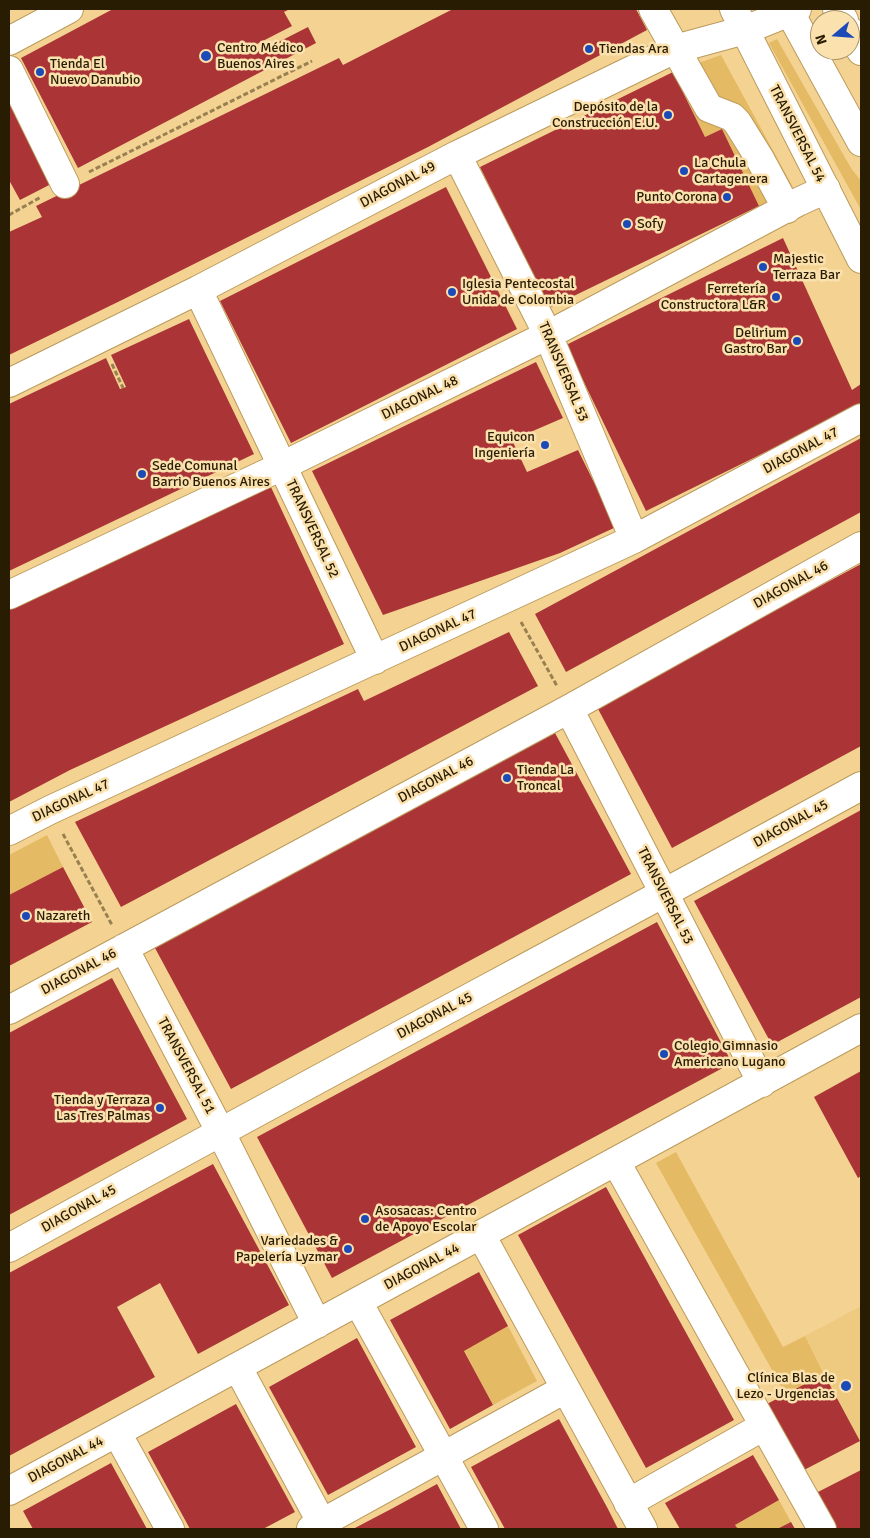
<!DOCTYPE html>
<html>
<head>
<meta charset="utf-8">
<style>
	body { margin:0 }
	#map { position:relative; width:870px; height:1538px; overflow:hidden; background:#f4d392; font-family:Signika,sans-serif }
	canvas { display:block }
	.frame { position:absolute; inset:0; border:10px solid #281c02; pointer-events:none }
	.north { position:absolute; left:810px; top:10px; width:50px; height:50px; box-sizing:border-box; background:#fbe1ae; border:1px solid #a79269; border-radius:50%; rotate:252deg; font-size:14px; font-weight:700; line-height:20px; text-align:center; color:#281c02 }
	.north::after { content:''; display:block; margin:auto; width:18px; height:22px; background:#1c4bb8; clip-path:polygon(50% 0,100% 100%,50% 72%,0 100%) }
</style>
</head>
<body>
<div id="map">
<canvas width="870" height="1538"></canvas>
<div class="frame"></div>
<div class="north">N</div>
</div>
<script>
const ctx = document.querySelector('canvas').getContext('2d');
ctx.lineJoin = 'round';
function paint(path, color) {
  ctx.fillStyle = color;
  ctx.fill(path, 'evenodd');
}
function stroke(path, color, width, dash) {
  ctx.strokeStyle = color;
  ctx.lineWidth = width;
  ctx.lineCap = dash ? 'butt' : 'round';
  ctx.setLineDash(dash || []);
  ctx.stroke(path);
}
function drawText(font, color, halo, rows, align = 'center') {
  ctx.font = font + ' Signika,sans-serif';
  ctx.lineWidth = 5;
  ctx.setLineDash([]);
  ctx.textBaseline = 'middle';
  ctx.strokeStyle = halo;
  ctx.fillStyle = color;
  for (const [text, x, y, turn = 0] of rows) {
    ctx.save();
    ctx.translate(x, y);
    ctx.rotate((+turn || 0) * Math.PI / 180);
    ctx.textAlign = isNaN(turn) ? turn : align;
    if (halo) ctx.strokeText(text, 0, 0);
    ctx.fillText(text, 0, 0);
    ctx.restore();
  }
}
const built = new Path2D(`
	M861,1306v137l-56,-107z`);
const green = new Path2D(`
	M777,39l74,129 10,13v29l-92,-167z
	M721,55l72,132 -34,19 -37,-77 -17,8 -32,-65z
	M47,835l16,32 -54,28v-40z
	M676,1152l107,195 22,-11 19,38 -38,21 -130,-232z
	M508,1326l29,55 -44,24 -29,-55z
	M779,1500l12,22 -14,7h-39l-3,-4z`);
const building = new Path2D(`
	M113,9h177l-6,3 8,14 -37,19 4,7 49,-25 8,16 -238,125 -57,-110z
	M453,9h183l11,21 -219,117 -306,153 -113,55v-123l33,-15 -6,-11 303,-148 4,7z
	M673,72l32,65 17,-8 37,77 -210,102 -69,-141z
	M9,92l46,90 -35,18 -11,-20z
	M446,187l71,142 -226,114 -71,-142z
	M783,238l69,152 9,-6v21l-215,106 -80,-166z
	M189,319l65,135 -245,117v-167l97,-46 14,31 6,-2 -15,-32z
	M536,362l27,56 -51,22 15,32 51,-22 38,77 -56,26 -177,62 -71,-144z
	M861,438v74l-295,160 -31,-58z
	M270,485l74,159 -274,126 -61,32v-194z
	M861,564v182l-189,102 -75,-141z
	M509,632l29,54 -417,221 -46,-85 283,-133 6,12z
	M555,733l76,141 -400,215 -76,-141z
	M861,810v187l-89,48 -78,-144z
	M63,867l29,55 -83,44v-71z
	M657,922l75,141 -400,215 -75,-141z
	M112,978l75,141 -178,96v-182z
	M861,1071v105l-3,2 -44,-81z
	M213,1164l76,141 -91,49 -38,-71 -43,24 38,70 -146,79v-183z
	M606,1187l128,233 -88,48 -128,-233z
	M479,1272l29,54 -44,25 29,54 -43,24 -60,-109z
	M357,1338l59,109 -88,48 -59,-108z
	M824,1374l36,67 -56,29 -37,-66z
	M236,1404l59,108 -32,17h-73l-42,-77z
	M559,1419l49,90 10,20h-113l-34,-62z
	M753,1455l26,45 -44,25 3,4h-58l-15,-26z
	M111,1463l36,66h-114l-10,-18z
	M861,1470v59h-25l-20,-36z
	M437,1484l24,45h-108l40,-21z
	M791,1522l4,7h-18z`);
const path = new Path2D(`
	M89,172l223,-111
	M9,215l32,-18
	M112,364l11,24
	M521,622l36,64
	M63,834l49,91`);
const minor = new Path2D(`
	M653,9l56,99 23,9 5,5 23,37 27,50
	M837,9l7,11
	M850,31l11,20
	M9,41l60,-32
	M9,70l56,114
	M457,155l91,180 86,204
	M198,290l177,370
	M9,383l189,-93 259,-135 218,-106 70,-19 52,-21
	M9,595l273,-129 266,-131 250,-133 28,-13
	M569,709l193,374
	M9,831l41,-21 584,-271 227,-121
	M124,948l96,183 97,193
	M9,1010l560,-301 292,-163
	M616,1162l206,367
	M481,1235l162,294
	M9,1248c283,-157 569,-307 852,-462
	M358,1302l126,227
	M238,1368l87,161
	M117,1433l53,96
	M9,1491l852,-463
	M628,1503l136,-77
	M311,1529l254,-140`);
const major = new Path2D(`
	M734,9l127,250
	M788,9l73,133`);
const markers = [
	[589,49,5,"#1c4bb8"],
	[206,56,6,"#1c4bb8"],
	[40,72,5,"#1c4bb8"],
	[668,115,5,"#1c4bb8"],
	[684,171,5,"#1c4bb8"],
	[727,197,5,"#1c4bb8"],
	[627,224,5,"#1c4bb8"],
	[763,267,5,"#1c4bb8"],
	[452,292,5,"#1c4bb8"],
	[776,297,5,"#1c4bb8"],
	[797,341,5,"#1c4bb8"],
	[545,445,5,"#1c4bb8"],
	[142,474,5,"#1c4bb8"],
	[507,778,5,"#1c4bb8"],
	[26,916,5,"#1c4bb8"],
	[664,1054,5,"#1c4bb8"],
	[160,1108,5,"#1c4bb8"],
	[365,1219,5,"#1c4bb8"],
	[348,1249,5,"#1c4bb8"],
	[846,1386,6,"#1c4bb8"]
];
const poiNames = [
	["Centro Médico",217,48],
	["Buenos Aires",217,64],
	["Tiendas Ara",599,49],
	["Tienda El",50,64],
	["Nuevo Danubio",50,80],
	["Depósito de la",658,107,"right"],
	["Construcción E.U.",658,123,"right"],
	["La Chula",694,163],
	["Cartagenera",694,179],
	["Punto Corona",717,197,"right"],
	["Sofy",637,224],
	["Majestic",773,259],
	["Terraza Bar",773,275],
	["Iglesia Pentecostal",462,284],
	["Unida de Colombia",462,300],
	["Ferretería",766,289,"right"],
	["Constructora L&R",766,305,"right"],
	["Delirium",787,333,"right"],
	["Gastro Bar",787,349,"right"],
	["Equicon",535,437,"right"],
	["Ingeniería",535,453,"right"],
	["Sede Comunal",152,466],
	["Barrio Buenos Aires",152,482],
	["Tienda La",517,770],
	["Troncal",517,786],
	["Nazareth",36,916],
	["Colegio Gimnasio",674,1046],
	["Americano Lugano",674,1062],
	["Tienda y Terraza",150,1100,"right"],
	["Las Tres Palmas",150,1116,"right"],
	["Asosacas: Centro",375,1211],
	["de Apoyo Escolar",375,1227],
	["Variedades &",338,1241,"right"],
	["Papelería Lyzmar",338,1257,"right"],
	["Clínica Blas de",835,1378,"right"],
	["Lezo - Urgencias",835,1394,"right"]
];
const streetNames = [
	["TRANSVERSAL 54",797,134,63],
	["DIAGONAL 49",398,185,-28],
	["TRANSVERSAL 53",563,372,67],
	["DIAGONAL 48",420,398,-26],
	["DIAGONAL 47",801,451,-28],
	["TRANSVERSAL 52",312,529,65],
	["DIAGONAL 46",791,585,-29],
	["DIAGONAL 47",438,631,-25],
	["DIAGONAL 46",436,780,-28],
	["DIAGONAL 47",71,801,-25],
	["DIAGONAL 45",791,824,-29],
	["TRANSVERSAL 53",665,896,63],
	["DIAGONAL 46",79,972,-28],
	["DIAGONAL 45",435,1016,-28],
	["TRANSVERSAL 51",186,1066,62],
	["DIAGONAL 45",79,1209,-29],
	["DIAGONAL 44",422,1267,-28],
	["DIAGONAL 44",66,1460,-28]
];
paint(built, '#eeca81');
paint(green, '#e5ba64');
paint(building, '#ab3437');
stroke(minor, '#bb9b5c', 30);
stroke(major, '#bb9b5c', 30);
stroke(path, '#988051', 3, [5, 2.5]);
stroke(minor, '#fff', 28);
stroke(major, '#fff', 28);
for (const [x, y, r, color] of markers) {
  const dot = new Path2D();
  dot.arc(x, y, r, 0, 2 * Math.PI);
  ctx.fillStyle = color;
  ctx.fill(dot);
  stroke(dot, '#fbe1ae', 2);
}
drawText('14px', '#281c02', '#fbe1ae', poiNames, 'left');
drawText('14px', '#281c02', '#fbe1ae', streetNames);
</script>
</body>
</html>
